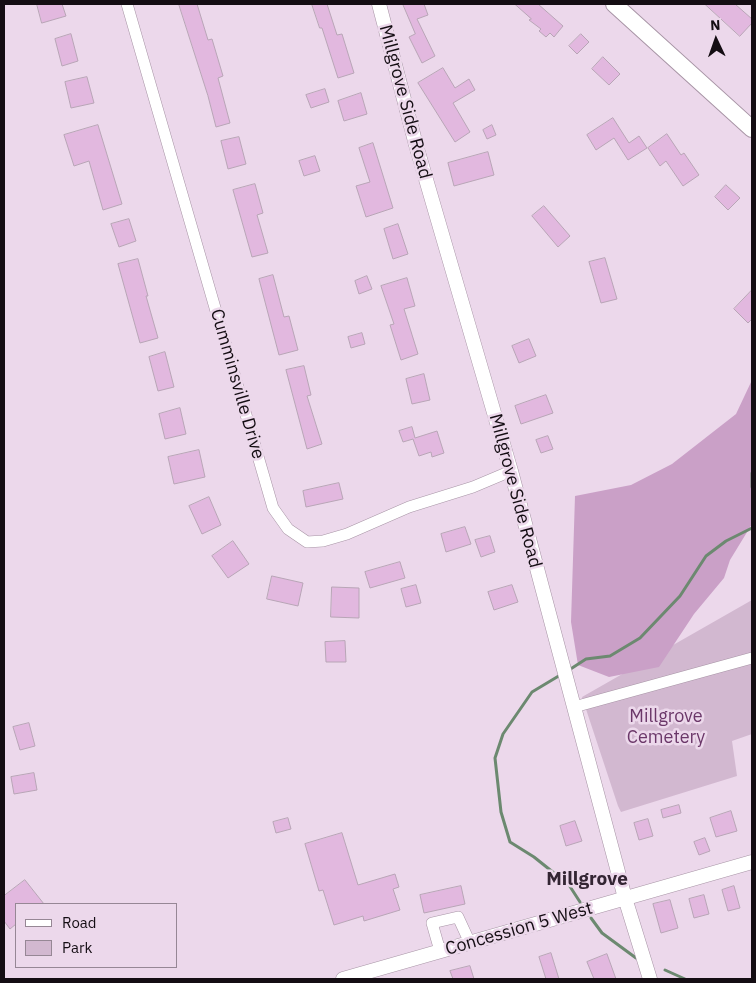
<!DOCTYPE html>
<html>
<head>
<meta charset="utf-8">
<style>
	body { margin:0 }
	#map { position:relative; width:756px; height:983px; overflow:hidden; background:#ecd8eb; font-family:"IBM Plex Sans",sans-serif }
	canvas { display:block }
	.frame { position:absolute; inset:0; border:5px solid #140d13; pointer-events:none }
	.legend { position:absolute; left:15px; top:903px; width:162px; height:65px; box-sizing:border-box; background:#ecd8eb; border:1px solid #968795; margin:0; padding:6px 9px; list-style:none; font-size:15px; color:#140d13 }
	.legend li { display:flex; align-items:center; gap:10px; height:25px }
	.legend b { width:25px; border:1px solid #968795 }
	.north { position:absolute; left:691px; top:15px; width:50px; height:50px; -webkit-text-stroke:4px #ecd8eb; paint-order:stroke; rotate:357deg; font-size:14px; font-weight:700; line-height:20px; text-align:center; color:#140d13 }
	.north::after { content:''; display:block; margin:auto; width:18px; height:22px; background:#140d13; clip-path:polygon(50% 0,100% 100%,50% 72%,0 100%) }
</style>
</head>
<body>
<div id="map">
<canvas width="756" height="983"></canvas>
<div class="frame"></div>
<ul class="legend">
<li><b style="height:6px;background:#fff"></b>Road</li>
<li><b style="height:14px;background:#d2b8d0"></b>Park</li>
</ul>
<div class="north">N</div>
</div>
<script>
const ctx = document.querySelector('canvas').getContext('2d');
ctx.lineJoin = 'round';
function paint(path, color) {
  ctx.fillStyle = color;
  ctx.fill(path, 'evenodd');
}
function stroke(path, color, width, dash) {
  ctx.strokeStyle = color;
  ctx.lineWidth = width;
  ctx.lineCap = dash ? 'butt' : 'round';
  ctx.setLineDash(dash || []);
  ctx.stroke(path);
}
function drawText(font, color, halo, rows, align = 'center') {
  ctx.font = font + ' "IBM Plex Sans",sans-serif';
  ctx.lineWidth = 5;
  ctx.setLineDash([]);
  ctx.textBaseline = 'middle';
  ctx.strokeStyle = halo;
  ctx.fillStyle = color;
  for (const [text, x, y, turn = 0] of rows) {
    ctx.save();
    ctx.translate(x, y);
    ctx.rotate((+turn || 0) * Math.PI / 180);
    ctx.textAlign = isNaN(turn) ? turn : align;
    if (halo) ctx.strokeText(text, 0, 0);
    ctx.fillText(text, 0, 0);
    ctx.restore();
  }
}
const green = new Path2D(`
	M752,600v134l-20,7 5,35 -116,36 -3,-6 -36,-109z`);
const forest = new Path2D(`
	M752,380v144l-22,36 -6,18 -30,36 -35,53 -50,10 -31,-12 -7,-43 4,-126 56,-11 41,-21 64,-50z`);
const stream = new Path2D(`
	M752,473v14
	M569,670l17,-11 24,-3 30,-18 40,-42 26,-40 20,-15 26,-13
	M562,674l-30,18 -29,42 -8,24 6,54 9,30 24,15 35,28 11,17
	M591,918l11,15 34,25
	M665,970l20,9`);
const building = new Path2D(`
	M37,4h25l4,12 -24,7z
	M179,4h18l11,36 4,-1 11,37 -5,2 12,45 -14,4 -8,-31z
	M312,4h15l10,31 5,-1 12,39 -16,5 -16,-50h-2z
	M403,4h21l4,11 -11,4 18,37 -13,7 -13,-26 6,-3z
	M515,4h23l25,22 -9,11 -4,-4 -4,4 -7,-6 2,-2 -12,-9 2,-1z
	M705,4h30l17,15v4l-12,13z
	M71,34l7,27 -16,5 -7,-27z
	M581,34l8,8 -12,12 -8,-8z
	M603,57l17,17 -11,11 -17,-16z
	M443,68l12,20 14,-9 6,11 -22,13 17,29 -15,10 -37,-59z
	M87,77l7,26 -23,5 -6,-26z
	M325,89l4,13 -18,6 -5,-13z
	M361,93l6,21 -23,7 -6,-20z
	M613,118l16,25 10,-7 8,12 -19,12 -14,-22 -18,12 -9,-15z
	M98,125l24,79 -19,6 -14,-49 -15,5 -10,-31z
	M492,125l4,10 -9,4 -4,-9z
	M667,134l14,21 3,-2 15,22 -16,11 -17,-25 -6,5 -12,-18z
	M239,137l7,27 -18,5 -7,-28z
	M373,143l20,65 -27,9 -10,-31 14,-4 -11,-34z
	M488,152l6,23 -40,11 -6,-23z
	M315,156l5,15 -16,5 -5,-15z
	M255,184l8,29 -6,2 11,38 -16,4 -19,-67z
	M726,185l14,13 -12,12 -13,-13z
	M544,206l26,30 -12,11 -26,-31z
	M129,219l7,22 -17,6 -8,-23z
	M398,224l10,30 -15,5 -9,-30z
	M605,258l12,41 -16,4 -12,-41z
	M138,259l10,37h-2l12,42 -18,5 -22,-79z
	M273,275l11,42 5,-1 9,34 -19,5 -20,-76z
	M367,276l5,13 -13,5 -4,-13z
	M407,278l8,28 -11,3 14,45 -17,6 -11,-35 4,-1 -13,-38z
	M752,290v29l-4,4 -14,-14z
	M362,333l3,11 -14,4 -3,-11z
	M529,339l7,17 -17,7 -7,-17z
	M165,352l9,35 -16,4 -9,-34z
	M304,366l7,29 -4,1 15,48 -15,5 -21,-79z
	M424,374l6,26 -18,4 -6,-25z
	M546,395l7,18 -32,11 -6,-18z
	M180,408l6,26 -21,5 -6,-25z
	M412,427l3,11 22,-7 7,22 -12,4 -1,-5 -12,4 -6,-17 -10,3 -4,-11z
	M548,436l5,13 -12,4 -5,-13z
	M199,450l6,27 -31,7 -6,-27z
	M339,483l4,16 -37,8 -3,-16z
	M209,497l12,28 -19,9 -13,-28z
	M465,527l6,17 -25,8 -5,-18z
	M490,536l5,16 -14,5 -6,-17z
	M233,541l16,23 -21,14 -16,-22z
	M400,562l5,16 -35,10 -5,-16z
	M272,576l31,7 -5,23 -31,-7z
	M416,585l5,18 -15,4 -5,-18z
	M512,585l6,17 -24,8 -6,-18z
	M332,587l27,1v30l-28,-1z
	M345,641l1,21h-20l-1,-20z
	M29,723l6,23 -15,4 -7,-23z
	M34,773l3,17 -23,4 -3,-17z
	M679,805l2,8 -18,5 -2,-8z
	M731,811l6,20 -21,6 -6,-19z
	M288,818l3,11 -15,4 -3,-11z
	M648,819l5,17 -14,4 -5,-17z
	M575,821l7,20 -16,5 -6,-20z
	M342,833l16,52 37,-11 4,13 -6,2 7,21 -36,11 -1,-5 -29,9 -11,-35 -4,1 -14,-47z
	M705,838l5,13 -11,4 -5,-13z
	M25,880l19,24h-28v20l-6,5 -6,-8v-25z
	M461,886l4,18 -41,9 -4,-18z
	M734,886l6,22 -12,3 -6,-21z
	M704,895l5,19 -15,4 -5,-19z
	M670,900l8,28 -17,5 -8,-29z
	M551,953l8,26h-13l-7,-22z
	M607,954l9,25h-22l-7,-17z
	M470,966l4,13h-21l-3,-8z`);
const minor = new Path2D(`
	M127,4l146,504 15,21 19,13 16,-1 24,-7 62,-27 64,-20 38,-16
	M574,707l178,-49
	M440,951l-8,-28 26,-6 12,26`);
const major = new Path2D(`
	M379,4l37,141 95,326 114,427 25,81
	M343,979l409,-117`);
const highway = new Path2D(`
	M614,4l138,125`);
const streetNames = [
	["Millgrove Side Road",405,102,75],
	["Cumminsville Drive",237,384,74],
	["Millgrove Side Road",515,491,75],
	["Concession 5 West",519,929,-16]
];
const parkNames = [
	["Millgrove",666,717],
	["Cemetery",666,738]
];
const neighbourhoodNames = [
	["Millgrove",587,880]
];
paint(green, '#d2b8d0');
paint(forest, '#caa0c7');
stroke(stream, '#6c8970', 3);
paint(building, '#e2b8df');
stroke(building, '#b8a5b6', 1);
stroke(minor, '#a895a6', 12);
stroke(major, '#a895a6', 15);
stroke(highway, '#a895a6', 18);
stroke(minor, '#fff', 11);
stroke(major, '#fff', 14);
stroke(highway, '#fff', 16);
drawText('18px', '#140d13', '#ecd8eb', streetNames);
drawText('18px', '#6b3769', '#ecd8eb', parkNames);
drawText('bold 19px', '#332533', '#ecd8eb', neighbourhoodNames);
</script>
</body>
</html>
